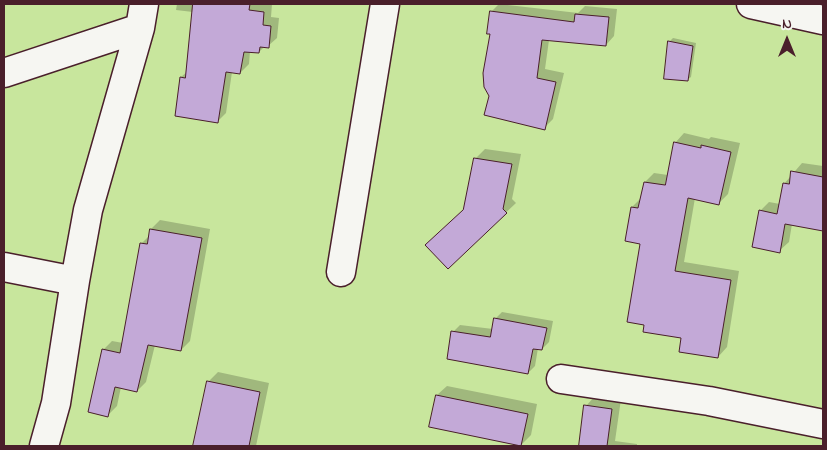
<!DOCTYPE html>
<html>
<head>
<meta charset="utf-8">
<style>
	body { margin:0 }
	#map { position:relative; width:827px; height:450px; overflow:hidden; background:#ece7ed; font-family:"Indie Flower",sans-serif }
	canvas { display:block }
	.frame { position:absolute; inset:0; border:5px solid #4a1f2b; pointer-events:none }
	.north { position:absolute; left:762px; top:15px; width:50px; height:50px; -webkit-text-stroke:4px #f6f6f2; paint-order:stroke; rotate:0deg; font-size:14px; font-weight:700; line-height:20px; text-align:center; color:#4a1f2b }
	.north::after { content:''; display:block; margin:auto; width:18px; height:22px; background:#4a1f2b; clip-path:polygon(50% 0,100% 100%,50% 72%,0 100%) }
</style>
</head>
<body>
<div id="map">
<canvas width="827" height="450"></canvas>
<div class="frame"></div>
<div class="north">N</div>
</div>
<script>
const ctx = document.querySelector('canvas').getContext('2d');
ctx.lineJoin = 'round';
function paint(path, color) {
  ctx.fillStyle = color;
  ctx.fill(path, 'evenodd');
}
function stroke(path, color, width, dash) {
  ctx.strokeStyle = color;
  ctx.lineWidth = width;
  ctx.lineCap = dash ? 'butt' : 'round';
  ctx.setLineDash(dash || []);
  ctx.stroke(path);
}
const green = new Path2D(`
	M4,4h819v442h-819z`);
const shadow = new Path2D(`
	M177,4h95l-1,13 8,1 -2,20 -9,8h-3l-6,6 -9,-1 -1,13 -9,9 -8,-1 -6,41 -8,8 -37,-44 7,-6 5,-59 -17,-2z
	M499,4l79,9 7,-7 32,3 -3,27 -8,9 -57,-5 -4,29 19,4 -11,46 -9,9 -54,-32 1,-84z
	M673,38l23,5 -5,34 -4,3 -18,-38z
	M684,133l25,6 2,-2 29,6 -12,51 -9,9 -24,-5 -11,64 55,9 -12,76 -9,10 -35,-20 -41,-94 -15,-3 5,-33 9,-9 4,-16 9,-9 14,2 7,-32z
	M485,149l36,5 -9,45 4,4 -68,64 16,-57 11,-51z
	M802,163l21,3v-3v67l-31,-6 -3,18 -10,9 -19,-40 9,-9 11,2 4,-20z
	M160,220l50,9 -20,112 -9,9 -26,-5 -9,37 -9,9 -16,-4 -4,19 -9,9 -5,-65 9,-9 11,2 19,-100 8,-8 1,-6z
	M502,312l51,9 -4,21 -7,7 -4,-1 -3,18 -7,7 -75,-41 7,-7 33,4 2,-10z
	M218,372l51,11 -13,63h-62l14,-64z
	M447,386l90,18 -6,31 -10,10 -90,-19 6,-31z
	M595,396l26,3 -6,42 22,3v2h-57l6,-40z`);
const building = new Path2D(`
	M193,4h57l-1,6 15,2 -1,13 8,1 -2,22 -9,-1 -1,6 -15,-1 -4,22 -14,-2 -8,51 -43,-7 5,-39 5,1z
	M490,11l84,11 1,-8 34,3 -3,29 -64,-6 -5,38 19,4 -11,48 -61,-15 5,-19 -5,-9 -1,-14 7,-39h-3z
	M668,41l25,5 -5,35 -24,-2z
	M674,142l27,6v-3l30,7 -12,53 -31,-7 -13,73 56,9 -13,78 -39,-6 2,-14 -38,-6 1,-7 -17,-3 13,-78 -15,-3 6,-34 7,1 6,-26 21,3z
	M474,158l38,6 -9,45 4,4 -59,56 -23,-24 38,-35z
	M791,171l32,6v54l-38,-7 -5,29 -28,-6 7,-37 18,4 6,-31 6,1z
	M150,229l52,9 -21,113 -33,-6 -11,47 -22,-5 -7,30 -20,-5 14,-63 18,4 20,-110 7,1z
	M494,318l53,10 -5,22 -9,-1 -5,25 -81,-15 4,-28 39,6z
	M207,381l53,11 -11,54h-56z
	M436,395l92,19 -7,32 -92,-19z
	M584,405l28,4 -5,37h-28z`);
const street = new Path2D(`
	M751,4l72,16
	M4,73l136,-45
	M4,267l71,14
	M341,272l44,-268
	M561,379l148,22 114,23
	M44,446l12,-43 19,-122 13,-71 52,-182 4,-24`);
paint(green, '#c8e69d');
paint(shadow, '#0003');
paint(building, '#c3a9d7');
stroke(building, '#4a1f2b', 1);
stroke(street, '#4a1f2b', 31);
stroke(street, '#f6f6f2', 28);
</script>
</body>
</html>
